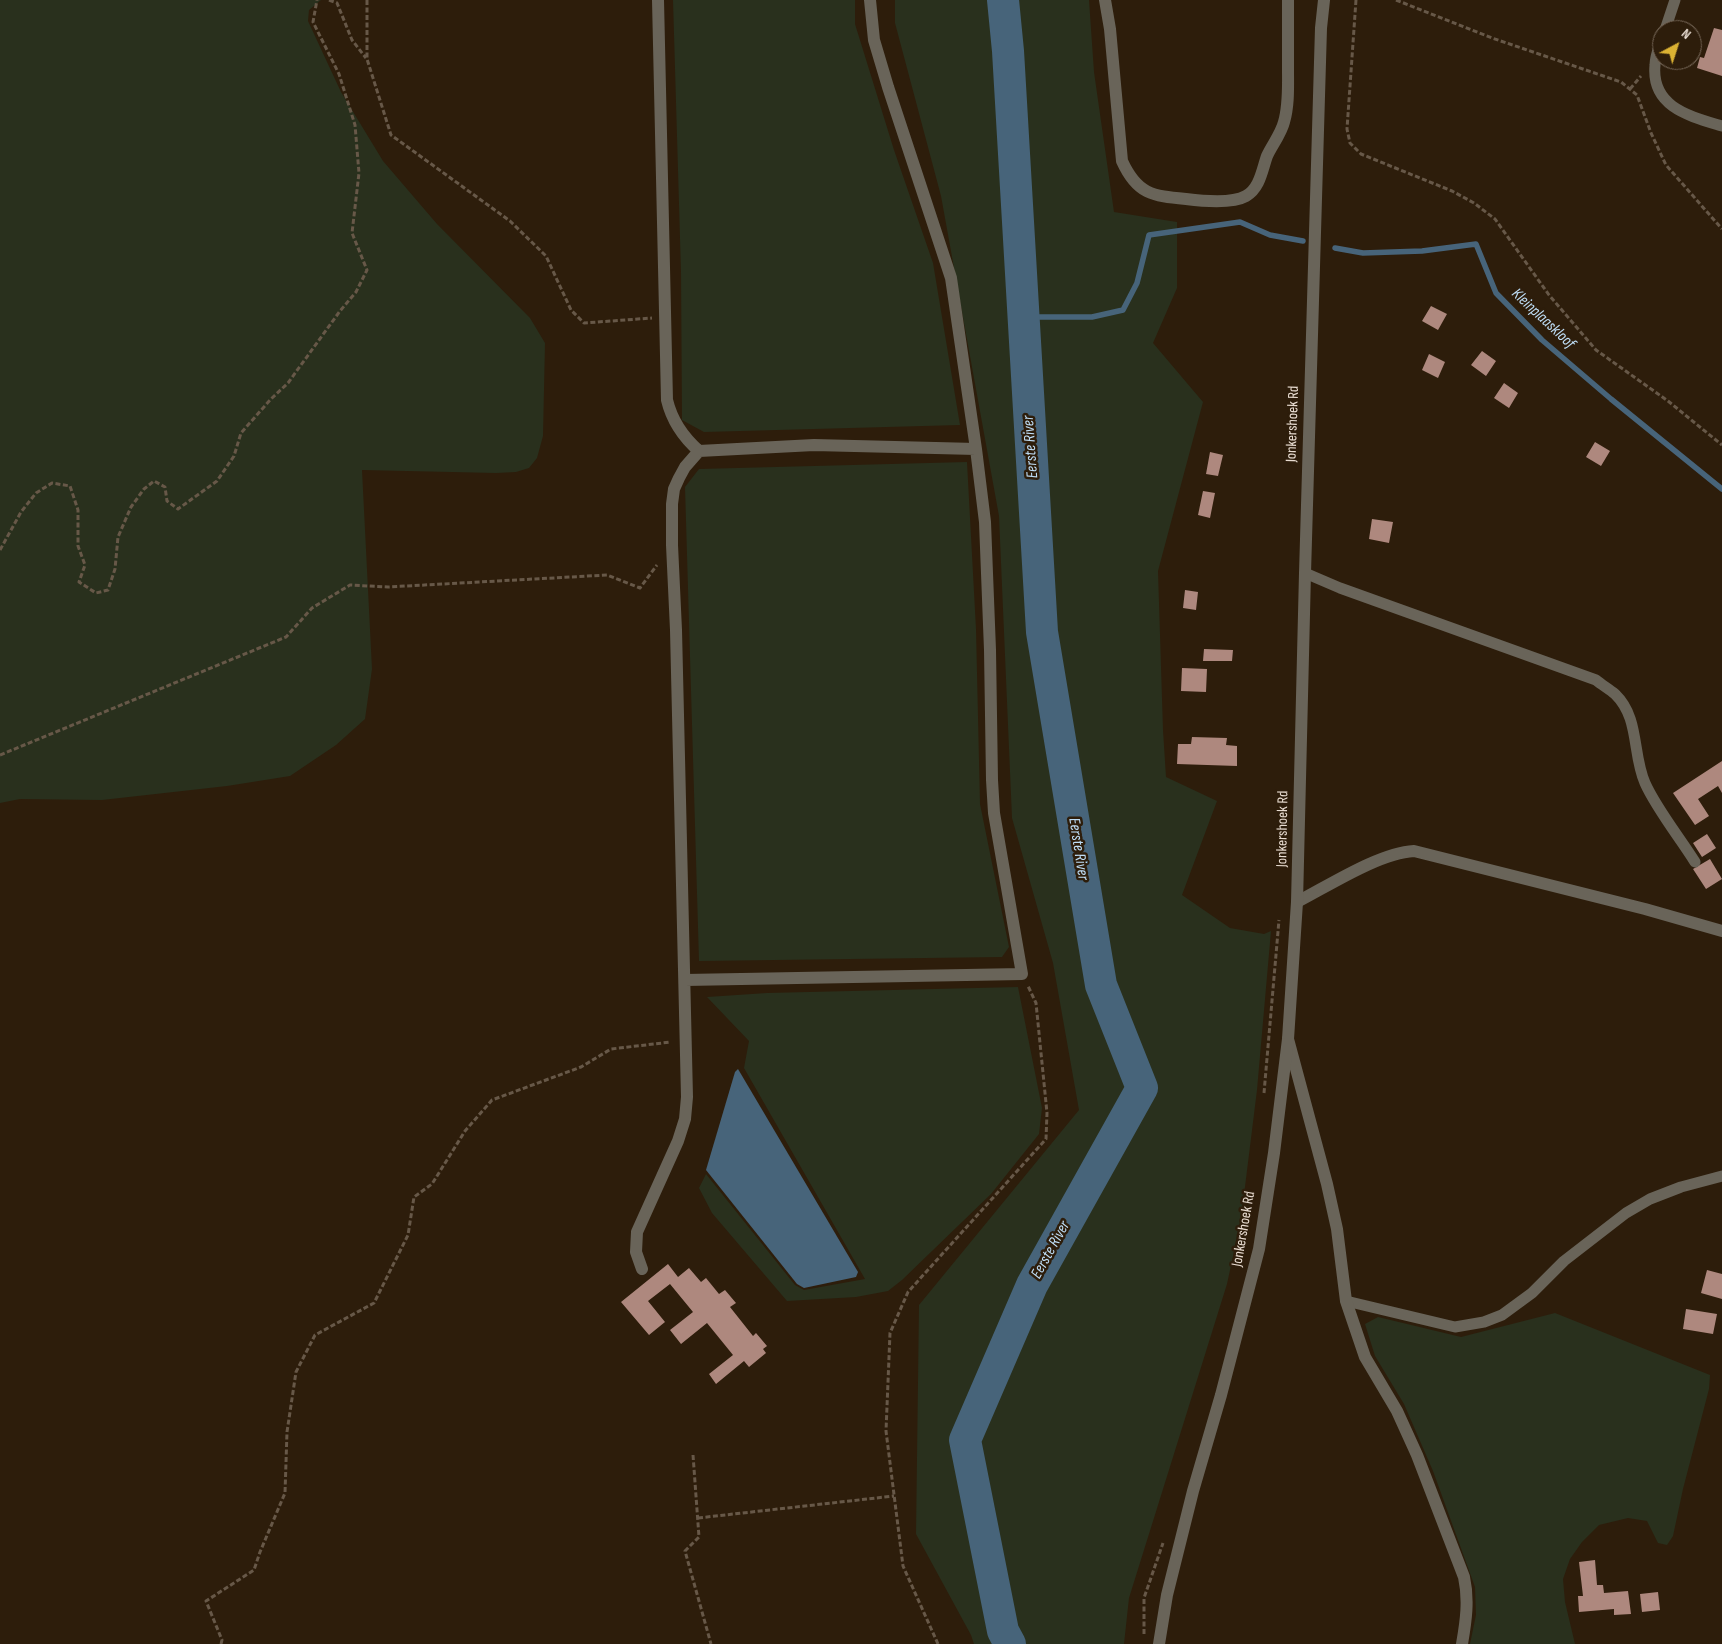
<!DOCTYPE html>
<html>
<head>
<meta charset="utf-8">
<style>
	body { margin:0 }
	#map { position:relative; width:1722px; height:1644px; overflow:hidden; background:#2d1d0b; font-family:"Sofia Sans Condensed",sans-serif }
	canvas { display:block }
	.north { position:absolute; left:1652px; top:20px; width:50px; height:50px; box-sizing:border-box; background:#2d1d0b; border:1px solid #78695a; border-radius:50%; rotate:40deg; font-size:14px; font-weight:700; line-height:20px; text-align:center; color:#e8dcd1 }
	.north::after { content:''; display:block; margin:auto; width:18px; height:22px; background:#dbb233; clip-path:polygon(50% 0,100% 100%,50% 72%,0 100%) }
</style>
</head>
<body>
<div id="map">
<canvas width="1722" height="1644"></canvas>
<div class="north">N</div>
</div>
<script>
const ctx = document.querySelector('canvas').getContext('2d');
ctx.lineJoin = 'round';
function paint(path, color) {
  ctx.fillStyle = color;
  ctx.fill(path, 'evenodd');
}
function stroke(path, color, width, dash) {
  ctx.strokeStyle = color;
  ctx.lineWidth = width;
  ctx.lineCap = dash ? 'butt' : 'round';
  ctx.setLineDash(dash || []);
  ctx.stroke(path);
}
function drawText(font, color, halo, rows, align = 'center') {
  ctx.font = font + ' "Sofia Sans Condensed",sans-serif';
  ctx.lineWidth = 5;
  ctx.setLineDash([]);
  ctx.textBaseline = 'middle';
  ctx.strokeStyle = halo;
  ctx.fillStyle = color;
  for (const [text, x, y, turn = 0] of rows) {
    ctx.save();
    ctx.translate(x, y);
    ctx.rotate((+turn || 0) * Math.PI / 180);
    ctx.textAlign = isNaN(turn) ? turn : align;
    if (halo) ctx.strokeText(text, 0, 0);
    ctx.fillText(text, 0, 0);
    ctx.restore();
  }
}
const green = new Path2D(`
	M0,0h321l-12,10 -1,11 33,71 42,69 54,63 93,94 15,25 -2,93 -6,22 -8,10 -13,4 -20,1 -134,-3 10,199 -7,50 -29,26 -46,31 -63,10 -125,14 -82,-1 -20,4z
	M673,0h182v24l39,126 39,113 27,162 -256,7 -22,-12 -1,-148z
	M895,0h194l5,72 20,140 63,10v66l-24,55 50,59 -45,169 5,159 3,47 51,24 -35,94 48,33 34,6 7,-3 -14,159 -16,129 -14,65 -98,314 -5,46h-150l-3,-9 -55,-101 3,-229 160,-195 -26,-147 -41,-145 -13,-302 -58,-320 -46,-173z
	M967,462l9,167 4,175 29,143 -7,10 -303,4 -14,-474 14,-18z
	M1018,987l24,121 -3,26 -48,60 -89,86 -14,11 -32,6 -69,4 -75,-88 -13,-25 7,-14 89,111 9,5 61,-11 -121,-211 5,-27 -42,-44 60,-4z
	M1555,1313l155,62 -1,14 -26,100 -10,47 -6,9 -9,-2 -11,-22 -19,-3 -29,7 -17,17 -12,17 -7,20 2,23 10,42h-105l6,-29 -1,-28 -42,-116 -29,-67 -29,-48 -10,-32 13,-7 83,20z`);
const water = new Path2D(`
	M738,1069l120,203 -2,5 -52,11 -7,-4 -91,-114 29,-98z`);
const stream = new Path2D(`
	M1335,248l28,5 59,-2 54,-7 20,49 46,47 69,59 111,90
	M1024,317h68l31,-7 14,-27 12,-48 91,-13 30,13 33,6`);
const river = new Path2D(`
	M1003,0l5,51 34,581 59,353 41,103 -110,197 -67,155 38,191 7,13`);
const building = new Path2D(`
	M1714,28l8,2v46l-25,-8 3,-11 4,1z
	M1431,306l16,8 -9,16 -16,-9z
	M1482,351l14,10 -10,15 -15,-11z
	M1429,354l16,8 -7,16 -16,-8z
	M1504,383l14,10 -9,15 -15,-10z
	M1595,442l15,9 -9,15 -15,-9z
	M1210,452l13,3 -5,21 -12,-2z
	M1203,491l12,2 -5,25 -12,-3z
	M1372,519l21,3 -4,21 -20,-4z
	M1185,590l13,2 -2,18 -13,-2z
	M1204,649l29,1 -1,11h-29z
	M1182,668l25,1 -1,23 -25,-1z
	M1192,737l35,1 -1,7 11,1v20l-60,-2 1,-20h13z
	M1722,761v32l-4,-7 -20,13 11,17 -14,9 -22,-32z
	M1707,834l9,14 -14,9 -9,-14z
	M1710,859l12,20 -16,10 -13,-20z
	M668,1264l10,13 11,-9 12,14 5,-4 13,16 6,-4 11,13 -6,4 23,29 3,-3 11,13 -4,3 3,4 -17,14 -5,-6 -28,23 -7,-10 24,-19 -26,-32 -26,21 -11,-14 23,-18 -23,-28 -22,17 17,21 -16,13 -28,-33z
	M1707,1270l15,4v25l-21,-6z
	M1686,1309l31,5 -4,20 -30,-5z
	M1595,1560l2,25h6l1,8 24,-2 3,23 -17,1v-6l-35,3 -1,-16h5l-4,-34z
	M1658,1592l2,18 -18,2 -2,-18z`);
const path = new Path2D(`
	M329,0l8,3 15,37 14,18
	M367,0v59l24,76 119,86 36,35 25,54 13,13 68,-5
	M1356,0l-9,129 3,14 11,11 91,37 22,12 21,16 54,76 47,55 72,51 54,44
	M1396,0l96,38 129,44 16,13 14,38 15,32 56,64
	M1630,89l11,-13
	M0,550l21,-38 15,-19 16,-10 18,3 8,24v36l7,19 -6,17 17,11 12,-3 7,-21 3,-32 13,-30 13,-18 10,-8 11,6 2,14 11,8 39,-28 17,-25 7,-23 30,-34 17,-16 52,-72 16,-19 11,-22 -15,-37 7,-60 -4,-48 -16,-51 -26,-52 4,-22
	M0,755l286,-118 26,-29 38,-23 38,2 219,-12 33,13 17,-23
	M1264,1093l15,-173
	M693,1455l6,82 -14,14 26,93
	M698,1518l196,-22
	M1144,1634v-36l19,-55
	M221,1644l1,-4 -16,-39 48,-31 6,-18 25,-59 2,-61 9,-60 19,-37 59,-32 34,-68 6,-38 18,-13 33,-53 27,-31 89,-33 30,-18 60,-7
	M938,1644l-35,-78 -17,-135 4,-98 18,-41 138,-153 1,-26 -11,-110 -8,-17`);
const service = new Path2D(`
	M1665,30l10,-30
	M1662,38c-3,9 -7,18 -7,27 -4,42 34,51 67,61
	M1305,573l35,15 256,92c6,5 13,9 19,14 25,24 17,60 30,89 11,25 35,55 50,79
	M1346,1301l109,26 29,-5 18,-7 30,-22 32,-32 62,-48 24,-14 31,-12 41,-11`);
const minor = new Path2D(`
	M658,0l9,400c5,21 16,37 32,51
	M1105,0l5,29 12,132c15,33 30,35 64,38 16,2 46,5 60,-3 14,-8 16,-26 21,-40 5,-11 14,-22 17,-34 5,-17 4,-36 4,-53 0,-23 0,-46 0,-69
	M1297,902c33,-17 82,-49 117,-51l231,58 77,22
	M685,980l337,-6 -28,-161 -2,-33 -2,-130 -5,-128 -9,-73 -25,-171 -63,-191 -14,-47 -4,-40
	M1288,1039l39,145 10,45 9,72 19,56 32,54 20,44 47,122c5,23 2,44 -2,67
	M642,1269l-6,-17 1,-20 41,-91 7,-22 2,-22 -11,-467 -4,-85v-41l2,-15 5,-11 6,-11 14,-16 115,-6 162,4`);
const tertiary = new Path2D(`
	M1159,1644l8,-49 26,-104 28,-96 38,-146 15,-96 14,-114 9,-137 8,-329 16,-545 3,-28`);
const streetNames = [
	["Jonkershoek Rd",1293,424,-88],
	["Jonkershoek Rd",1283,829,-89],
	["Jonkershoek Rd",1244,1229,-80]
];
const waterNames = [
	["Kleinplaaskloof",1543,319,43],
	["Eerste River",1031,447,-94],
	["Eerste River",1078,849,81],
	["Eerste River",1051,1250,-61]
];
paint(green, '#29301d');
paint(water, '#47647a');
stroke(stream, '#47647a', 5.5);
stroke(river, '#47647a', 32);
paint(building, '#ae887e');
stroke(path, '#675848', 3, [5, 2.5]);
stroke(service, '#696459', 11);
stroke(minor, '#696459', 12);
stroke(tertiary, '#696459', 12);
drawText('15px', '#e8dcd1', '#2d1d0b', streetNames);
drawText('italic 16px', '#bfdef7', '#2d1d0b', waterNames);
</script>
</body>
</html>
